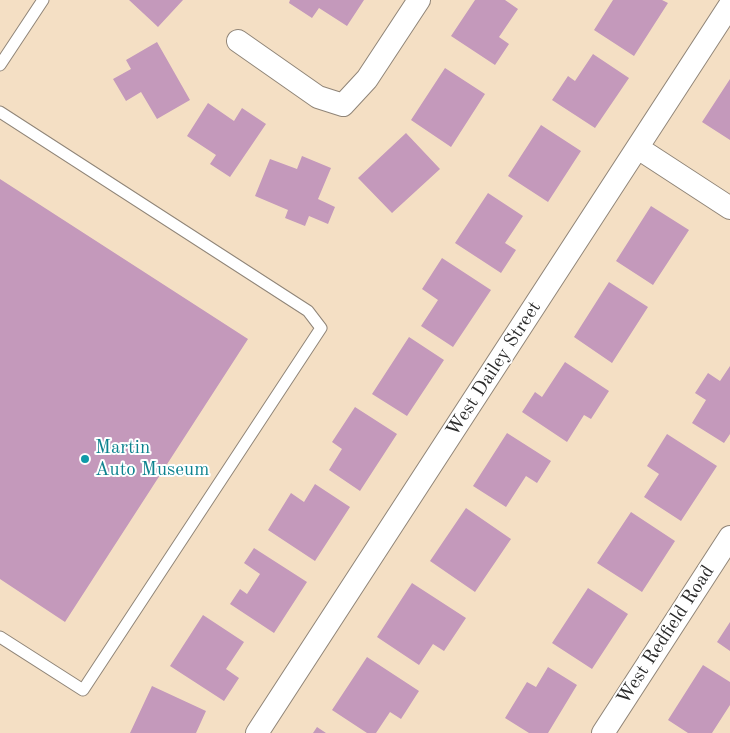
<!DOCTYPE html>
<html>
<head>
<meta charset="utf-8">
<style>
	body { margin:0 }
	canvas { display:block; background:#f4dfc4 }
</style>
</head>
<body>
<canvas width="730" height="733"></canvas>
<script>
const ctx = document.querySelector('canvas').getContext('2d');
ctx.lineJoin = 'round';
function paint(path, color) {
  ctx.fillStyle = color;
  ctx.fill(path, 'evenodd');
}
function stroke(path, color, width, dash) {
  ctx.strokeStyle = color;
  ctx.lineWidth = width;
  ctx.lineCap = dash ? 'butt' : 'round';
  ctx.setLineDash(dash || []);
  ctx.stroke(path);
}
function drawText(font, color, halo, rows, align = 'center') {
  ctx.font = font + ' "Old Standard TT",serif';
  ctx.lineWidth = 4;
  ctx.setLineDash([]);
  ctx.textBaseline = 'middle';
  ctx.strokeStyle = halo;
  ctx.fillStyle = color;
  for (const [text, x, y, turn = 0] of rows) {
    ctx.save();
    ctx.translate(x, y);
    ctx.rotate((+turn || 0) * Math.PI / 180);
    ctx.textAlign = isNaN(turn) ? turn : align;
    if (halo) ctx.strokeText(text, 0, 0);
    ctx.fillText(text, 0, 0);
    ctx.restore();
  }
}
const building = new Path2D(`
	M129,0h54l-25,27z
	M290,0h74l-17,26 -28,-18 -7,10 -23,-15z
	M475,0h30l13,9 -19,28 10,7 -14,21 -44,-29z
	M613,0h49l6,3 -34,53 -40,-26z
	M157,42l33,58 -33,19 -16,-27 -15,9 -13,-22 18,-10 -5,-9z
	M593,54l36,24 -34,50 -43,-28 16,-24 7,5z
	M445,68l40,26 -34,53 -40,-27z
	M730,79v61l-28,-18z
	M208,103l26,18 8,-13 24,16 -36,53 -20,-13 6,-9 -29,-19z
	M541,125l40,26 -33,51 -40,-26z
	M406,133l34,36 -48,44 -34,-35z
	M302,156l29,12 -13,31 17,8 -7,17 -19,-8 -4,10 -20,-8 3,-8 -33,-14 15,-37 27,10z
	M0,179l248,160 -183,283 -65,-43z
	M488,193l35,23 -18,27 11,7 -15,23 -46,-30z
	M651,206l38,24 -36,55 -37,-24z
	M442,258l49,32 -38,57 -32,-21 17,-26 -16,-11z
	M609,282l39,25 -36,56 -38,-26z
	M409,337l35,23 -37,56 -35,-22z
	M565,362l44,29 -18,28 -7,-4 -17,27 -45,-30 13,-20 7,5z
	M730,366v68l-6,9 -32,-20 14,-23 -11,-7 13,-20 12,8z
	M355,407l42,27 -37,57 -31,-21 13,-21 -10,-7z
	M507,433l44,28 -14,22 -11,-7 -20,31 -33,-21z
	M667,434l50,32 -36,55 -37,-24 15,-23 -12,-8z
	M315,484l35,23 -35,54 -47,-31 23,-37 13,9z
	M466,508l45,31 -36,53 -45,-31z
	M631,512l44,29 -33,51 -45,-29z
	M254,548l53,34 -33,51 -44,-29 10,-15 7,5 13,-20 -16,-11z
	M412,583l54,35 -22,33 -11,-7 -14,21 -42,-28z
	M588,588l40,26 -36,55 -40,-26z
	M203,615l41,27 -18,27 13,9 -15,23 -54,-35z
	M730,622v29l-13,-9z
	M367,657l52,34 -18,28 -11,-7 -14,21h-9l-35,-23z
	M703,665l27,17v23l-18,28h-24l-20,-13z
	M548,667l29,18 -29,48h-19l-24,-15 22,-36 9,5z
	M152,686l54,25 -10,22h-66z
	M317,727l9,6h-13z`);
const service = new Path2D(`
	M0,65l43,-65
	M0,112l308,199 13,17 -238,362 -83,-53`);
const minor = new Path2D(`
	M238,41l80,56 25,8 24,-26 52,-79
	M638,148l92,60
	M257,733l473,-728
	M603,733l127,-196`);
const markers = [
	[85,459,5,"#0f9aa8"]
];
const streetNames = [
	["West Dailey Street",494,369,-57],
	["West Redfield Road",666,635,-57]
];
const cultureNames = [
	["Martin",95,448],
	["Auto Museum",95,470]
];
paint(building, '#c499bb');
stroke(service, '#908578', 13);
stroke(minor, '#908578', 24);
stroke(service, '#fff', 11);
stroke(minor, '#fff', 22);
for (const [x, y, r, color] of markers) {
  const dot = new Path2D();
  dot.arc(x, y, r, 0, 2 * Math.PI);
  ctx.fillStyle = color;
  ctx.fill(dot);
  stroke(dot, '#fff', 2);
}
drawText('19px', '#2b2b2b', '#fff', streetNames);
drawText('19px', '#0d838f', '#fff', cultureNames, 'left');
</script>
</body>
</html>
